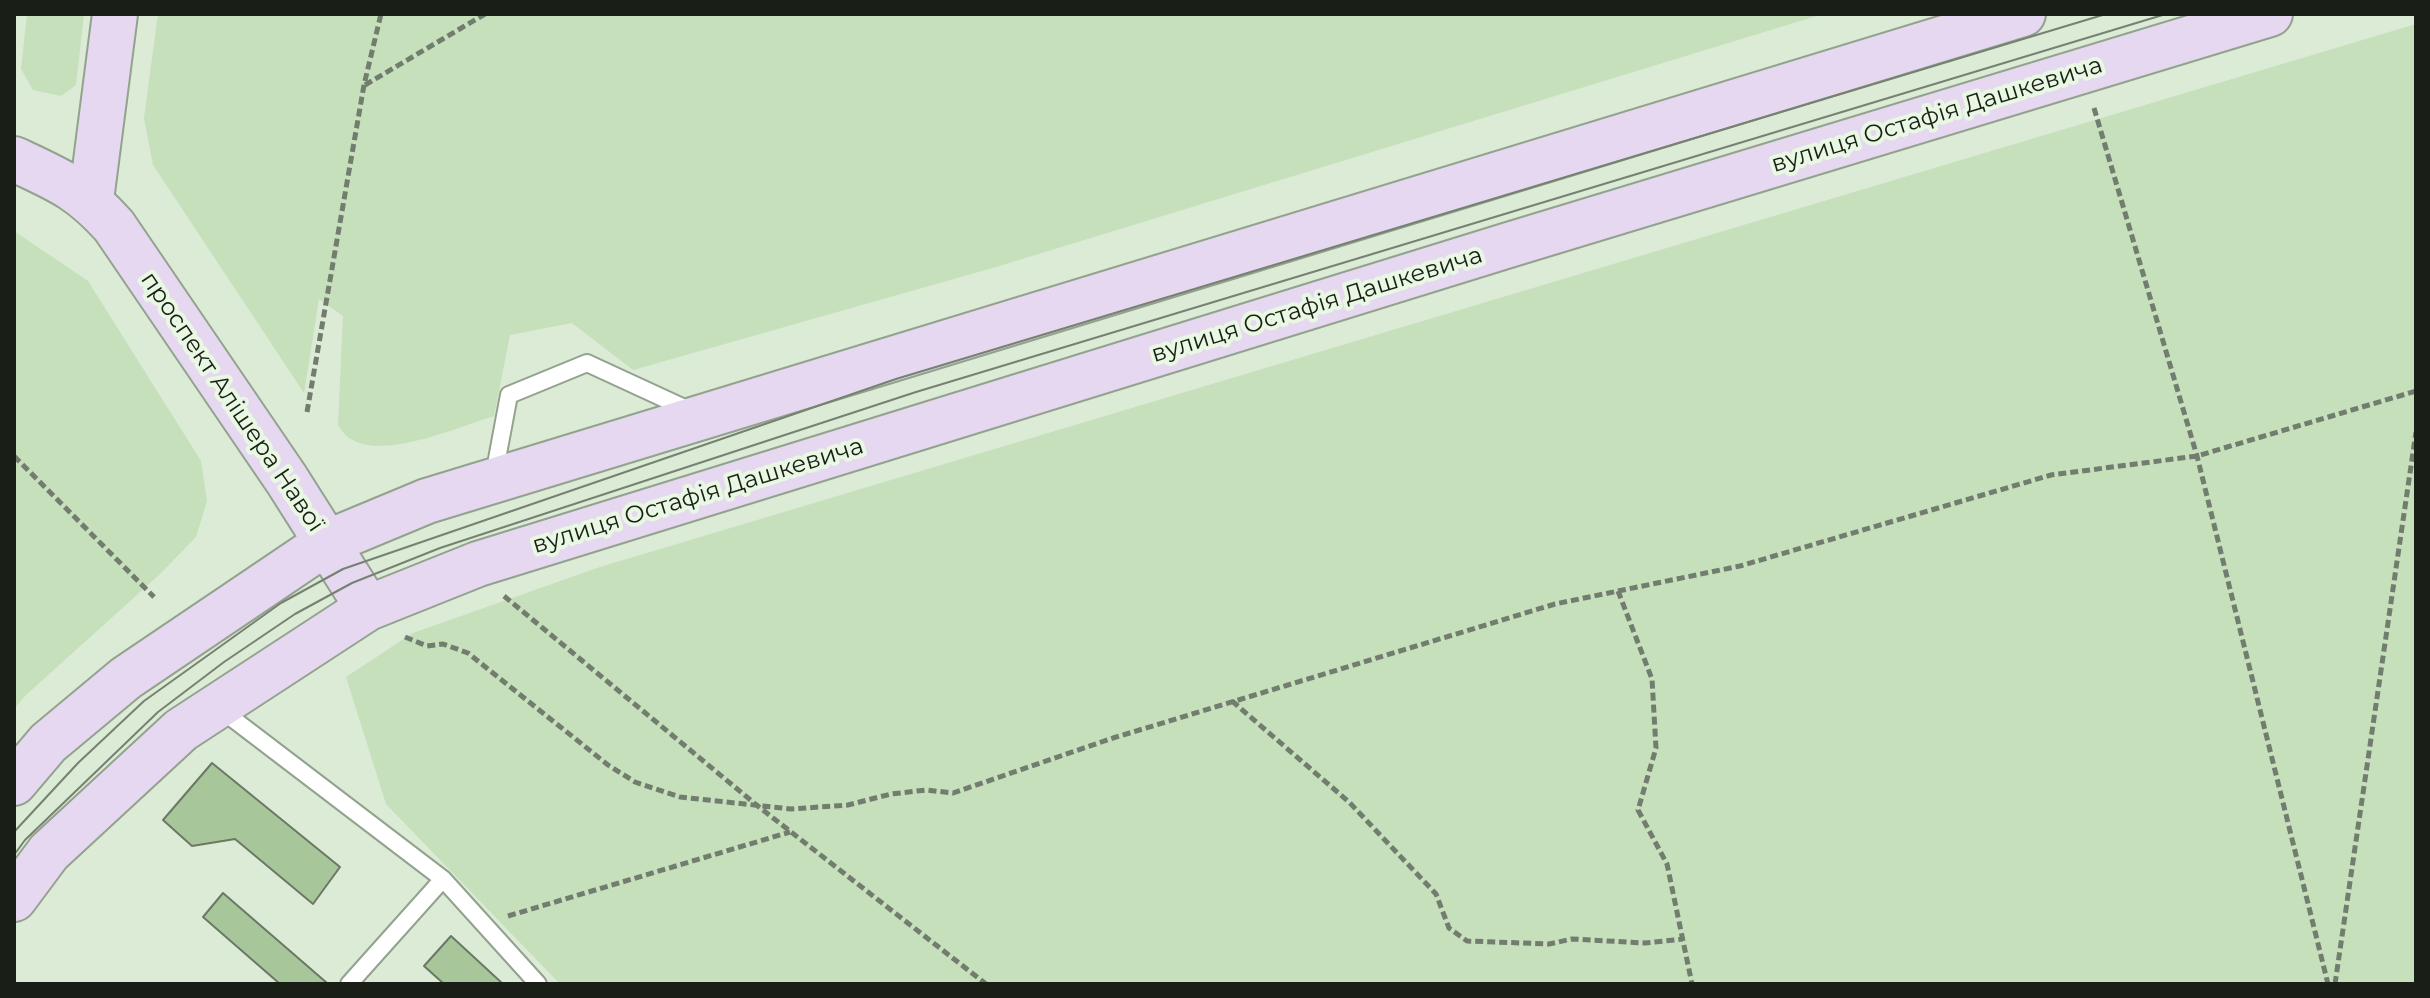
<!DOCTYPE html>
<html>
<head>
<meta charset="utf-8">
<style>
	body { margin:0 }
	#map { position:relative; width:2430px; height:998px; overflow:hidden; background:#dbebd5; font-family:Montserrat,sans-serif }
	canvas { display:block }
	.frame { position:absolute; inset:0; border:16px solid #191f17; pointer-events:none }
</style>
</head>
<body>
<div id="map">
<canvas width="2430" height="998"></canvas>
<div class="frame"></div>
</div>
<script>
const ctx = document.querySelector('canvas').getContext('2d');
ctx.lineJoin = 'round';
function paint(path, color) {
  ctx.fillStyle = color;
  ctx.fill(path, 'evenodd');
}
function stroke(path, color, width, dash) {
  ctx.strokeStyle = color;
  ctx.lineWidth = width;
  ctx.lineCap = dash ? 'butt' : 'round';
  ctx.setLineDash(dash || []);
  ctx.stroke(path);
}
function drawText(font, color, halo, rows, align = 'center') {
  ctx.font = font + ' Montserrat,sans-serif';
  ctx.lineWidth = 8;
  ctx.setLineDash([]);
  ctx.textBaseline = 'middle';
  ctx.strokeStyle = halo;
  ctx.fillStyle = color;
  for (const [text, x, y, turn = 0] of rows) {
    ctx.save();
    ctx.translate(x, y);
    ctx.rotate((+turn || 0) * Math.PI / 180);
    ctx.textAlign = isNaN(turn) ? turn : align;
    if (halo) ctx.strokeText(text, 0, 0);
    ctx.fillText(text, 0, 0);
    ctx.restore();
  }
}
const green = new Path2D(`
	M27,14h57l-8,71 -15,11 -28,-6 -12,-21z
	M158,14h1665l-827,253 -363,103 -61,-47 -62,12 -16,81c-36,11 -110,44 -143,23 -5,-2 -10,-10 -13,-14l5,-109 -24,-17 -15,94 -151,-228 -9,-47z
	M2416,24v960h-1856l-174,-180 -40,-127 67,-44 187,-66z
	M14,231l74,50 113,180 6,40 -11,36 -37,38 -133,120 -12,14z`);
const building = new Path2D(`
	M212,763l128,104 -27,37 -78,-65 -43,7 -29,-26z
	M223,893l104,90v1h-47l-77,-67z
	M451,936l52,48h-59l-20,-18z`);
const path = new Path2D(`
	M365,85l120,-71
	M2094,108l103,348 131,528
	M307,412l57,-327 17,-71
	M14,456l140,141
	M1618,591l34,88 4,69 -18,62 29,54 25,120
	M504,596l255,211 227,177
	M405,637l22,9 16,-2 25,9 140,112 27,17 45,15 111,12 57,-4 43,-11 35,-4 27,3 160,-55 442,-134 185,-38 311,-91 146,-19 219,-65
	M1232,701l117,101 87,92 13,34 18,13 82,3 23,-5 73,4 38,-4
	M508,916l282,-84
	M2335,984l81,-552`);
const lane = new Path2D(`
	M494,475l15,-80 78,-32 104,48
	M220,709l223,170 95,105
	M349,984l94,-105`);
const secondary = new Path2D(`
	M14,159c45,21 66,29 100,67l173,254 81,128
	M91,200l24,-186
	M14,783l34,-40 78,-65 200,-135 101,-42 1596,-487
	M14,899l35,-47 132,-122 187,-122 110,-44 1034,-320 758,-230`);
const tram = new Path2D(`
	M14,832l64,-69 66,-62 137,-98 62,-34 553,-190 1210,-365
	M14,855l11,-15 133,-128 66,-50 71,-48 57,-31 88,-35 476,-156 1250,-378`);
const streetNames = [
	["вулиця Остафія Дашкевича",1937,115,-17],
	["вулиця Остафія Дашкевича",1317,305,-17],
	["проспект Алішера Навої",232,402,56],
	["вулиця Остафія Дашкевича",698,496,-17]
];
paint(green, '#c5e0bb');
paint(building, '#a7c79a');
stroke(building, '#6a7865', 2);
stroke(lane, '#93a28e', 20);
stroke(secondary, '#93a28e', 48);
stroke(path, '#737d6f', 5, [8, 4]);
stroke(lane, '#fff', 16);
stroke(secondary, '#e5d8f0', 44);
stroke(tram, '#768172', 2);
drawText('24px', '#191f17', '#e8f8e2', streetNames);
</script>
</body>
</html>
